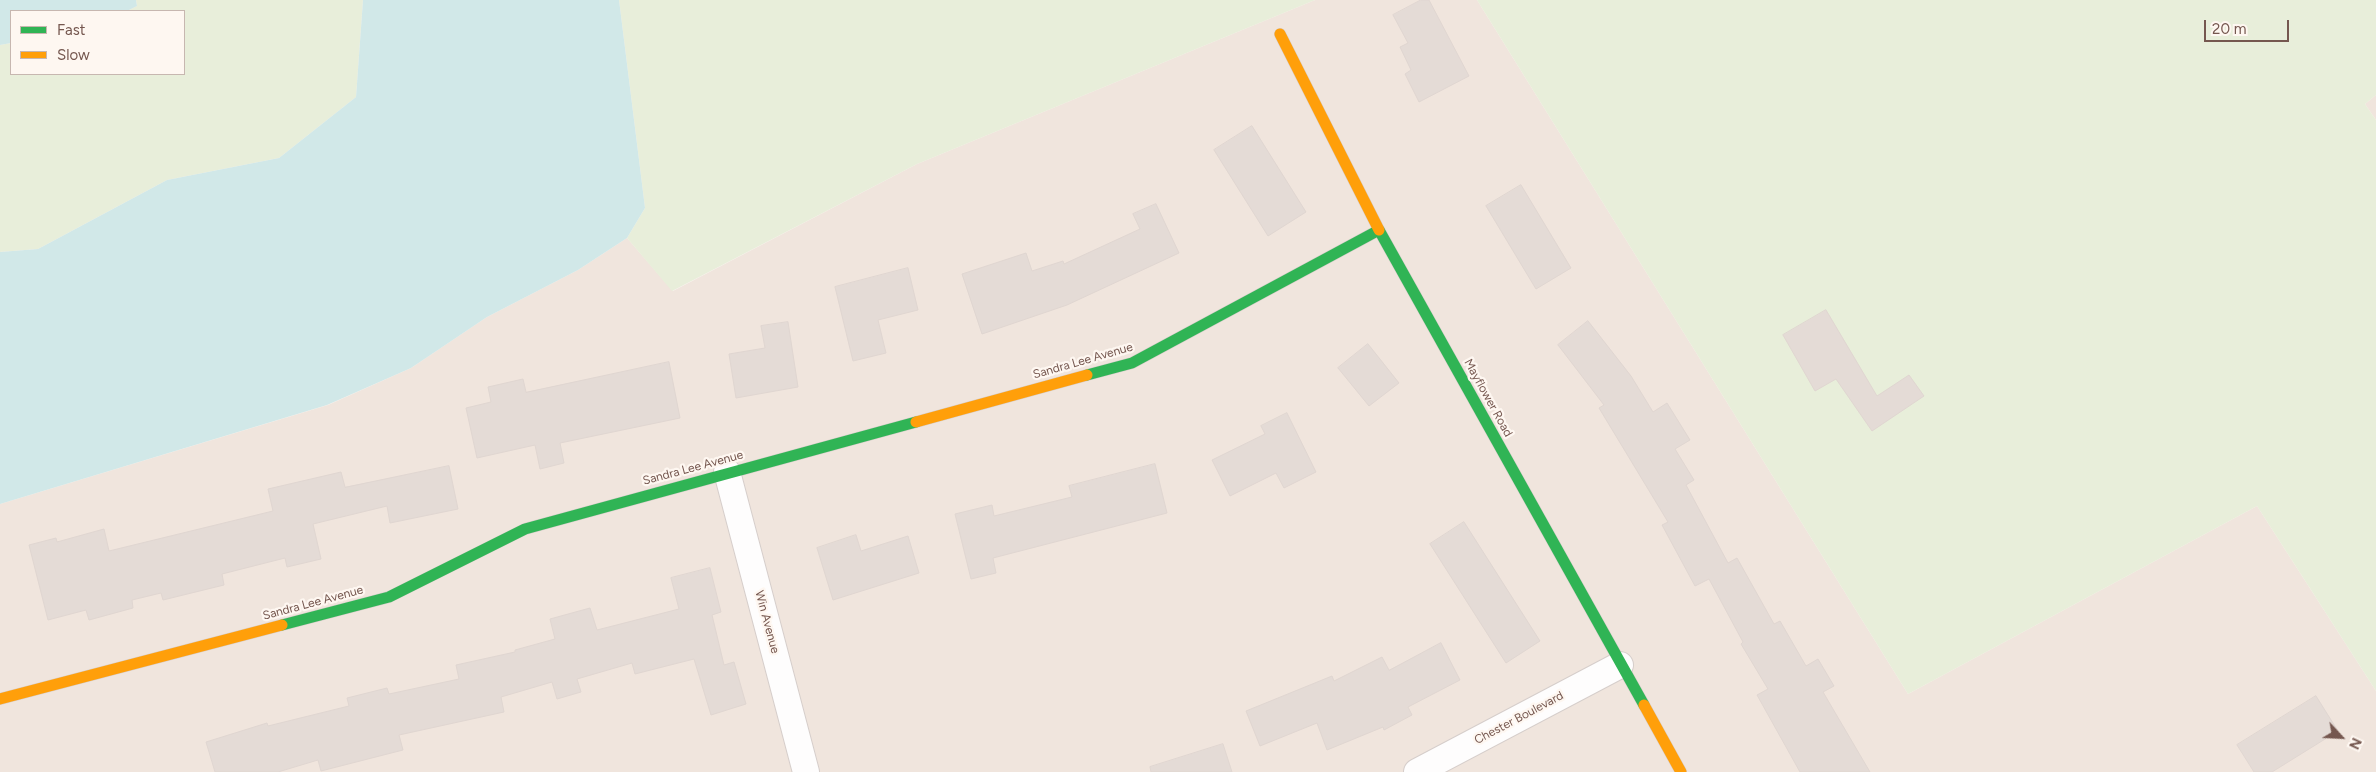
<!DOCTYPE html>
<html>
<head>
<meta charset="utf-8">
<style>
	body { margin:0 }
	#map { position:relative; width:2376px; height:772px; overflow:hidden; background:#f8f3ef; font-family:Figtree,sans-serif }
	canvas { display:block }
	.legend { position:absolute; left:10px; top:10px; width:175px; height:65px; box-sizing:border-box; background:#fef7f1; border:1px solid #c7b7b0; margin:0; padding:6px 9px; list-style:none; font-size:15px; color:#75574f }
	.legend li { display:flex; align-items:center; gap:10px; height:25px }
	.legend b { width:25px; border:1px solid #c7b7b0 }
	.north { position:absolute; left:2316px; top:712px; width:50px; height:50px; -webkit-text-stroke:4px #fef7f1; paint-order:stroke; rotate:115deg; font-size:14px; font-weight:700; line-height:20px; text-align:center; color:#75574f }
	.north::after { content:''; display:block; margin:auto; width:18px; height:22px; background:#75574f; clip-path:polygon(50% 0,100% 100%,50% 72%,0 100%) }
	.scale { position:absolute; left:2204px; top:20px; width:85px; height:22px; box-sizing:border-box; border:2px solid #75574f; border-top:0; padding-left:6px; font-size:15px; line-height:18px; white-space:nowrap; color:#75574f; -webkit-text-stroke:4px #fef7f1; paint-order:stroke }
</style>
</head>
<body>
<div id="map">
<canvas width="2376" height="772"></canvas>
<ul class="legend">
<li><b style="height:6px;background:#30b455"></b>Fast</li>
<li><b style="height:6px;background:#ff9f0a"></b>Slow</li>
</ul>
<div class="north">N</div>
<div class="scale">20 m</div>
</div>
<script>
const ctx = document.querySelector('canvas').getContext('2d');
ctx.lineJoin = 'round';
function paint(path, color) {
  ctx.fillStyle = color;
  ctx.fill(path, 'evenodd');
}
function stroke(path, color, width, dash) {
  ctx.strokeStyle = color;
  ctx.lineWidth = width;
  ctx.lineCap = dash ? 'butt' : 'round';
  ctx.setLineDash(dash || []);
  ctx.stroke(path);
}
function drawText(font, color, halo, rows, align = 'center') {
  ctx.font = font + ' Figtree,sans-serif';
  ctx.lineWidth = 4.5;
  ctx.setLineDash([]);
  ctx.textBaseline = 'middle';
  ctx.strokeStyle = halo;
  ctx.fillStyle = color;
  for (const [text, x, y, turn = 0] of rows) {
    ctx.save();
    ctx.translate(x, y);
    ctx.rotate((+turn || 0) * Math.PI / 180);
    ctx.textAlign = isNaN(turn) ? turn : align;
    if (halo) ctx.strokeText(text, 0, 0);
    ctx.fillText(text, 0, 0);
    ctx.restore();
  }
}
const residential = new Path2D(`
	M1315,0h162l431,694 349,-188 119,185v81h-2376v-268l328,-99 83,-37 76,-51 91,-47 49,-32 46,53 244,-127z
	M2376,95v25l-11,-16z`);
const green = new Path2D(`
	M136,0h227l-7,97 -77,61 -112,22 -129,69 -38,3v-207l11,-2v31h173v-63h-57l10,-5z
	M619,0h696l-398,164 -245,127 -45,-53 18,-30z
	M1477,0h899v95l-11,9 11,16v571l-119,-185 -349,188z`);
const water = new Path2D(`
	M0,0h136l1,6 -10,5h-116v32l-11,2z
	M363,0h256l26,208 -18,30 -49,32 -91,47 -76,51 -84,37 -327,99v-252l38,-3 129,-69 112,-22 77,-61z`);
const building = new Path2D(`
	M1421,0h8l40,76 -50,26 -14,-28 6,-4 -11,-23 8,-4 -15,-28z
	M1252,126l54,86 -38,24 -54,-86z
	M1521,185l50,83 -35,21 -50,-83z
	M1156,204l23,49 -112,52 -85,29 -20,-60 64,-21 6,18 31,-10 1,3 76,-35 -7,-15z
	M908,268l10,42 -40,10 8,33 -33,8 -18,-74z
	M1826,310l51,86 32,-21 15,21 -52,35 -36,-52 -21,12 -32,-56z
	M1588,321l43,55 22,36 14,-9 23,37 -15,9 19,31 -8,5 42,78 9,-5 37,66 6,-3 26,45 12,-7 16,27 -11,6 47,80h-70l-43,-77 11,-6 -27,-45 2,-2 -34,-63 -14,7 -33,-61 6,-3 -69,-114 5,-3 -46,-60z
	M788,322l10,65 -62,11 -7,-44 36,-6 -4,-22z
	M1368,344l31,39 -30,23 -31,-38z
	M669,362l11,56 -120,25 4,20 -24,6 -5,-24 -58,13 -11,-50 25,-6 -3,-15 35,-8 3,13z
	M1287,413l29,59 -32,16 -8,-15 -46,23 -18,-36 53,-26 -4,-8z
	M1155,464l12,49 -174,45 3,15 -25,6 -16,-65 37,-9 2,11 78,-19 -3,-11z
	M449,466l9,43 -68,14 -3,-17 -74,18 8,35 -34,8 -2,-9 -63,16 2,11 -61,15 -2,-7 -29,7 1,8 -44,12 -3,-10 -38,10 -19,-75 27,-7 1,4 47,-13 5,22 164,-40 -5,-22 73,-17 4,15z
	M1464,522l76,119 -34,22 -76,-119z
	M856,535l5,16 47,-15 11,37 -86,27 -16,-52z
	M710,568l11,44 -9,3 12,50 10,-3 12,42 -35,11 -17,-56 -59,15 -3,-11 -55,16 4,13 -24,7 -5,-17 -51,15 3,15 -105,23 4,15 -82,21 -3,-11 -40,12h-63l-9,-30 61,-19 1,3 81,-20 -2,-8 40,-10 2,6 70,-15 -3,-14 59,-13v-2l40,-11 -5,-20 40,-11 7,22 82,-21 -8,-31z
	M1441,643l19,37 -52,27 4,8 -28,15 -1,-3 -56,23 -10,-27 -57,23 -14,-35 86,-35 2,5 48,-24 7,13z
	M2316,696l22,35 -66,41h-18l-17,-27z
	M1223,744l9,28h-81l-1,-5z`);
const street = new Path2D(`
	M727,472l79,300
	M1417,772l203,-107`);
const fast = new Path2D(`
	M1379,230l265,475
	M1087,375l45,-12 247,-133
	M282,625l107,-28 136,-68 391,-107`);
const slow = new Path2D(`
	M1280,34l99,196
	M916,422l171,-47
	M0,699l282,-74
	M1644,705l37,67`);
const streetNames = [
	["Sandra Lee Avenue",1083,361,-16],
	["Mayflower Road",1488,398,61],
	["Sandra Lee Avenue",693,468,-15],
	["Sandra Lee Avenue",313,603,-15],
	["Win Avenue",767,622,75],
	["Chester Boulevard",1519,718,-28]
];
paint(residential, '#f0e5dd');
paint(green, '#e8eeda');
paint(water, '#d1e8e8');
paint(building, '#e4dbd6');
stroke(building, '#e0d6d1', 1);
stroke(street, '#d6cecb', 28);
stroke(fast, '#d7cecb', 12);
stroke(slow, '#d7cecb', 12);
stroke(street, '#fefdfd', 26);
stroke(fast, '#30b455', 11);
stroke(slow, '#ff9f0a', 11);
drawText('12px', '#75574f', '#fef7f1', streetNames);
</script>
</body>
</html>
